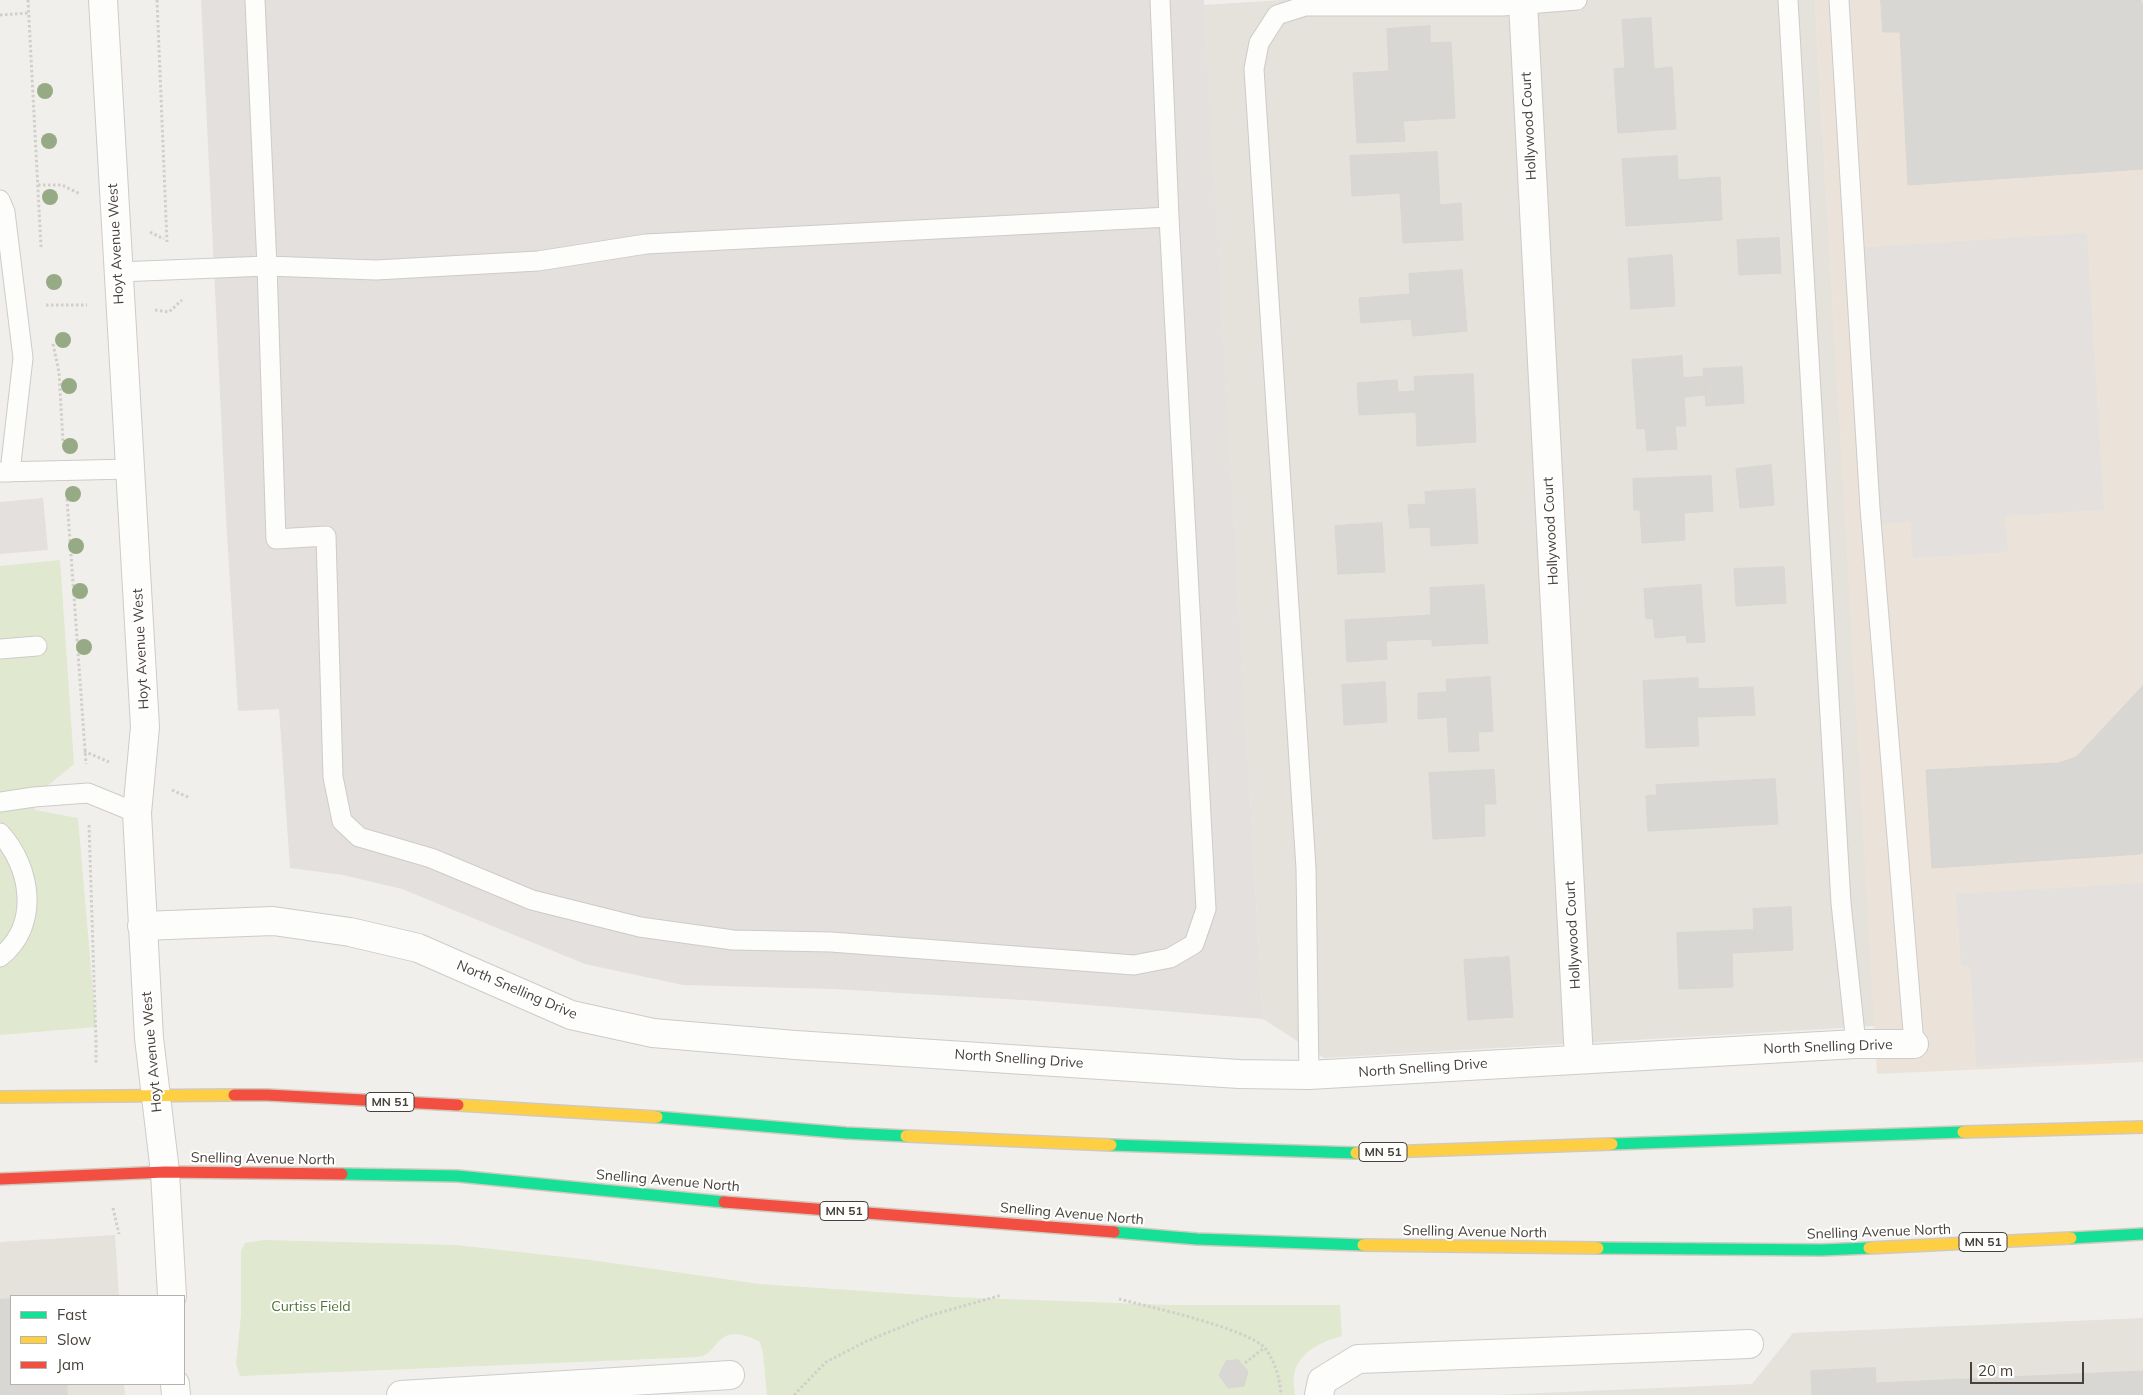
<!DOCTYPE html>
<html>
<head>
<meta charset="utf-8">
<style>
	body { margin:0 }
	#map { position:relative; width:2143px; height:1395px; overflow:hidden; background:#f1efec; font-family:Mulish,sans-serif }
	canvas { display:block }
	.legend { position:absolute; left:10px; top:1295px; width:175px; height:90px; box-sizing:border-box; background:#fff; border:1px solid #b5b3b0; margin:0; padding:6px 9px; list-style:none; font-size:15px; color:#474139 }
	.legend li { display:flex; align-items:center; gap:10px; height:25px }
	.legend b { width:25px; border:1px solid #b5b3b0 }
	.scale { position:absolute; left:1970px; top:1362px; width:114px; height:22px; box-sizing:border-box; border:2px solid #474139; border-top:0; padding-left:6px; font-size:15px; line-height:18px; white-space:nowrap; color:#474139; -webkit-text-stroke:4px #fff; paint-order:stroke }
</style>
</head>
<body>
<div id="map">
<canvas width="2143" height="1395"></canvas>
<ul class="legend">
<li><b style="height:6px;background:#16e098"></b>Fast</li>
<li><b style="height:6px;background:#ffcf43"></b>Slow</li>
<li><b style="height:6px;background:#f24e42"></b>Jam</li>
</ul>
<div class="scale">20 m</div>
</div>
<script>
const ctx = document.querySelector('canvas').getContext('2d');
ctx.lineJoin = 'round';
function paint(path, color) {
  ctx.fillStyle = color;
  ctx.fill(path, 'evenodd');
}
function stroke(path, color, width, dash) {
  ctx.strokeStyle = color;
  ctx.lineWidth = width;
  ctx.lineCap = dash ? 'butt' : 'round';
  ctx.setLineDash(dash || []);
  ctx.stroke(path);
}
function drawText(font, color, halo, rows, align = 'center') {
  ctx.font = font + ' Mulish,sans-serif';
  ctx.lineWidth = 4;
  ctx.setLineDash([]);
  ctx.textBaseline = 'middle';
  ctx.strokeStyle = halo;
  ctx.fillStyle = color;
  for (const [text, x, y, turn = 0] of rows) {
    ctx.save();
    ctx.translate(x, y);
    ctx.rotate((+turn || 0) * Math.PI / 180);
    ctx.textAlign = isNaN(turn) ? turn : align;
    if (halo) ctx.strokeText(text, 0, 0);
    ctx.fillText(text, 0, 0);
    ctx.restore();
  }
}
const residential = new Path2D(`
	M1282,0h533l60,1026 -551,32 -61,-39 -59,-1014z
	M115,1235l4,61h-108v88h113l1,11h-125v-153z
	M2143,1318v77h-648l257,-11 41,-51z`);
const commercial = new Path2D(`
	M1815,0h328v1062l-266,12z`);
const green = new Path2D(`
	M60,560l14,204 -40,33 1,13 43,8 18,209 -96,8v-469z
	M264,1240l192,5 135,15 169,24 193,13 218,8h169l2,31c-20,5 -44,16 -48,39 -1,6 0,14 1,20h-528l-4,-42 -3,-11c-11,-7 -31,-13 -41,-1 -7,7 -10,15 -21,16l-458,19 -4,-12 5,-49v-64l4,-8z`);
const parking = new Path2D(`
	M201,0h1003l59,1019 -224,-18 -206,-12 -150,-4 -98,-21 -183,-75 -59,-14 -53,-7 -11,-159 -41,2 -12,-193z
	M2087,233l17,277 -99,6 3,36 -95,6 -3,-36 -38,2 -18,-276z
	M43,498l5,52 -48,4v-52z
	M2143,883v175l-167,8 -5,-94 -3,-6 -7,-1 -5,-71z`);
const building = new Path2D(`
	M1881,0h260v4l2,-1v166l-235,16 -8,-153h-17z
	M1651,18l3,51 18,-2 4,62 -58,4 -4,-64 11,-1 -3,-48z
	M1430,26v17l21,-1 4,76 -52,3 2,20 -48,2 -4,-70 36,-2 -2,-42z
	M1437,152l3,53 21,-2 2,37 -60,3 -3,-50 -48,3 -2,-40z
	M1677,156l1,24 42,-3 2,43 -96,6 -4,-67z
	M1779,238l2,35 -42,2 -2,-35z
	M1672,255l3,51 -44,3 -3,-50z
	M1462,270l5,61 -54,5 -2,-17 -50,4 -2,-25 51,-4 -1,-20z
	M1682,356l1,22 21,-2 1,19 -21,2 2,29h-11l2,23 -30,2 -2,-23 -8,1 -5,-69z
	M1742,367l2,36 -38,3 -3,-37z
	M1473,374l3,68 -59,4 -1,-34 -57,3 -2,-32 40,-3 1,12 17,-1 -1,-14z
	M1771,465l3,40 -34,3 -4,-39z
	M1711,476l2,35 -29,2 1,27 -43,3 -2,-33h-6l-1,-31z
	M1475,489l3,54 -47,3 -1,-19 -20,1 -2,-23 18,-1 -1,-12z
	M1382,523l3,49 -47,2 -3,-48z
	M1784,567l2,36 -50,3 -2,-37z
	M1484,585l4,58 -56,3v-7l-46,2 1,18 -40,3 -2,-42 86,-5 -1,-27z
	M1701,585l4,57 -18,1 -1,-8 -31,3 -2,-20 -7,1 -2,-30z
	M1490,677l3,54 -15,1 1,19 -30,1 -2,-35 -29,2v-26l29,-1 -1,-12z
	M1698,678v11l55,-2 2,28 -58,2 2,29 -53,2 -3,-67z
	M1385,682l2,40 -43,3 -2,-40z
	M2143,686v166l-2,2 -209,14 -6,-98 133,-7 17,-6z
	M1494,770l2,34h-12l1,32 -52,3 -4,-66z
	M1775,779l3,45 -130,7 -2,-35 11,-1 -1,-10z
	M1791,907l2,43 -38,2 -2,-43z
	M1754,930l1,22 -23,1 1,34 -54,2 -2,-56z
	M1509,957l4,60 -45,3 -4,-60z
	M11,1299v85h56v11h-67v-95z
	M1238,1360l10,11 -4,15 -16,2 -9,-13 7,-14z
	M1875,1368l1,15 267,-12v24h-331l-1,-24z`);
const path = new Path2D(`
	M28,0l13,247
	M157,0l10,242
	M0,15l29,-2
	M38,185h24l18,9
	M150,232l14,7
	M46,305h41
	M155,310l14,2 13,-12
	M53,344l6,28 4,70
	M67,499l19,265
	M84,751l25,11
	M172,790l16,7
	M89,825l7,216v23
	M113,1208l6,26
	M1119,1299c31,8 127,29 146,49 10,13 15,31 16,47
	M1245,1363l19,-15
	M794,1395l32,-33 41,-21 61,-25 74,-21`);
const lane = new Path2D(`
	M255,0l12,266 9,273 50,-3 7,241 9,44 17,16 72,21 101,42 108,27 93,13 98,2 303,23 36,-7 24,-14 12,-35 -37,-692 -9,-217
	M1788,0l53,903 15,141
	M1839,0l31,508 44,536
	M0,200l5,12 18,146 -13,114
	M118,272l149,-6 109,4 162,-9 108,-17 523,-27
	M0,472l130,-3
	M0,649l37,-3
	M0,802l34,-5 54,-4 49,20
	M0,833c32,35 40,93 0,124
	M1309,1075l-3,-207 -52,-799 5,-26 18,-28 28,-9h197l75,-6`);
const street = new Path2D(`
	M103,0l42,727 -8,86 12,225 16,134 7,124
	M1523,3l56,1056
	M142,926l131,-5 77,11 68,16 153,67 82,18 142,12 444,29 70,1 547,-31h58
	M175,1384l1,11
	M401,1395l329,-20
	M1319,1395l3,-14 36,-22 391,-15`);
const fast = new Path2D(`
	M657,1117l189,16 60,3
	M1612,1144l351,-12
	M1111,1145l245,8
	M342,1174l115,2 267,26
	M1114,1232l83,7 166,6
	M2071,1238l72,-4
	M1598,1248l224,2 47,-2`);
const slow = new Path2D(`
	M0,1097l234,-2
	M458,1105l199,12
	M1963,1132l180,-5
	M906,1136l205,9
	M1356,1153l256,-9
	M1363,1245l235,3
	M1869,1248l202,-10`);
const jam = new Path2D(`
	M234,1095h33l191,10
	M0,1179l165,-7 177,2
	M724,1202l390,30`);
const trees = [
	[45,91],
	[49,141],
	[50,197],
	[54,282],
	[63,340],
	[69,386],
	[70,446],
	[73,494],
	[76,546],
	[80,591],
	[84,647]
];
const shields = [
	[390,1102,48],
	[1383,1152,48],
	[844,1211,48],
	[1983,1242,48]
];
const shieldNames = [
	["MN 51",390,1102],
	["MN 51",1383,1152],
	["MN 51",844,1211],
	["MN 51",1983,1242]
];
const streetNames = [
	["Hollywood Court",1529,126,-93],
	["Hoyt Avenue West",116,244,-93],
	["Hollywood Court",1551,531,-93],
	["Hoyt Avenue West",141,649,-93],
	["Hollywood Court",1573,935,-93],
	["North Snelling Drive",517,990,23],
	["North Snelling Drive",1828,1047,-2],
	["Hoyt Avenue West",152,1052,-95],
	["North Snelling Drive",1019,1059,4],
	["North Snelling Drive",1423,1068,-4],
	["Snelling Avenue North",263,1159,1],
	["Snelling Avenue North",668,1181,5],
	["Snelling Avenue North",1072,1214,5],
	["Snelling Avenue North",1475,1232,1],
	["Snelling Avenue North",1879,1232,-2]
];
const parkNames = [
	["Curtiss Field",311,1307]
];
paint(residential, '#e5e1db');
paint(commercial, '#ebe3da');
paint(green, '#e0e8cf');
paint(parking, '#e3e0dd');
paint(building, '#d9d7d3');
stroke(building, '#d9d6d2', 1);
stroke(lane, '#cecbc8', 21);
stroke(street, '#cecbc8', 30);
stroke(fast, '#d1cabc', 14);
stroke(slow, '#d1cabc', 14);
stroke(jam, '#d1cabc', 14);
stroke(path, '#d1cfcb', 3, [2.5, 2.5]);
stroke(lane, '#fdfdfc', 19);
stroke(street, '#fdfdfc', 28);
stroke(fast, '#16e098', 11);
stroke(slow, '#ffcf43', 11);
stroke(jam, '#f24e42', 11);
ctx.fillStyle = '#97aa86';
for (const [x, y] of trees) {
  ctx.beginPath();
  ctx.arc(x, y, 8, 0, 2 * Math.PI);
  ctx.fill();
}
for (const [x, y, w] of shields) {
  const box = new Path2D();
  box.roundRect(x - w / 2, y - 9.5, w, 19, 4);
  ctx.fillStyle = '#fff';
  ctx.fill(box);
  stroke(box, '#474139', 1);
}
drawText('bold 12px', '#474139', null, shieldNames);
drawText('14px', '#474139', '#fff', streetNames);
drawText('14px', '#4e7232', '#fff', parkNames);
</script>
</body>
</html>
